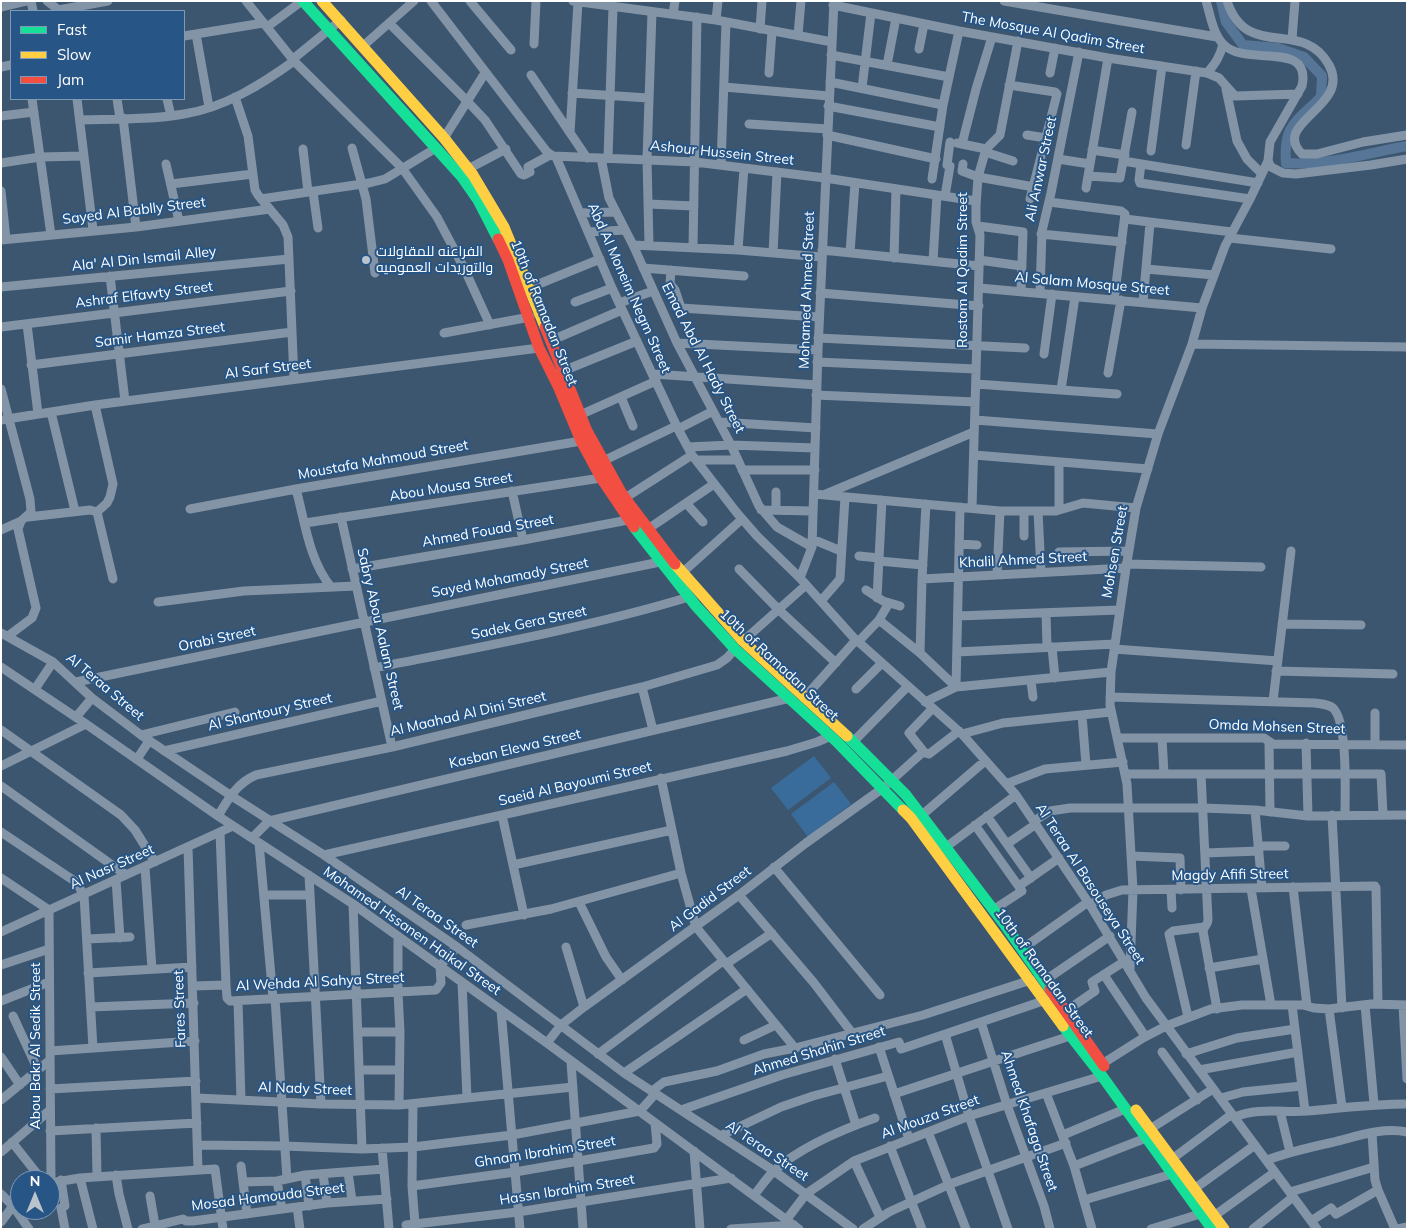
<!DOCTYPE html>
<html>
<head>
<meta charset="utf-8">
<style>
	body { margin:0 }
	#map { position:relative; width:1408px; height:1230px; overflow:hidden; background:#3c5670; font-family:Mulish,sans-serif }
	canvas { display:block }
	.frame { position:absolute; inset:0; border:2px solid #fff; pointer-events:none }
	.legend { position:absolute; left:10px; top:10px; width:175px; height:90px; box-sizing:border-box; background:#265586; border:1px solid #7d99b6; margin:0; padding:6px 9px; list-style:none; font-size:15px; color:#fff }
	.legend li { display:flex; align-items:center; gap:10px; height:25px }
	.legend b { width:25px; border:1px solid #7d99b6 }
	.north { position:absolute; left:10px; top:1170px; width:50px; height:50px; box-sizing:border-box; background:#265586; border:1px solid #7d99b6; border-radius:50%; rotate:0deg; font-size:14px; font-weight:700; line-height:20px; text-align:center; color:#fff }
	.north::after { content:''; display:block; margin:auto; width:18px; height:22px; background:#bbc4cd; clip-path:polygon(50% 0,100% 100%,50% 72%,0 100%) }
</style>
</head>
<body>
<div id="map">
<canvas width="1408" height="1230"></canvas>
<div class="frame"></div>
<ul class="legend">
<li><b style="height:6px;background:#16e098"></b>Fast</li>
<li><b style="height:6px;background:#ffcf43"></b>Slow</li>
<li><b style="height:6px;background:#f24e42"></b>Jam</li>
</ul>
<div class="north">N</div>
</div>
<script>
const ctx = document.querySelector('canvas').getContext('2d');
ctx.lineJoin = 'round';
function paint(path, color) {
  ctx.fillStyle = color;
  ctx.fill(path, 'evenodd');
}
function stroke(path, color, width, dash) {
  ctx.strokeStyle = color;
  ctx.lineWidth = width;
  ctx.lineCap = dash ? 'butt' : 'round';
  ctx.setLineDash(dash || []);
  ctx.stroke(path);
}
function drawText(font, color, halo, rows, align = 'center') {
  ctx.font = font + ' Mulish,Cairo,sans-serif';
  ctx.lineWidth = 4;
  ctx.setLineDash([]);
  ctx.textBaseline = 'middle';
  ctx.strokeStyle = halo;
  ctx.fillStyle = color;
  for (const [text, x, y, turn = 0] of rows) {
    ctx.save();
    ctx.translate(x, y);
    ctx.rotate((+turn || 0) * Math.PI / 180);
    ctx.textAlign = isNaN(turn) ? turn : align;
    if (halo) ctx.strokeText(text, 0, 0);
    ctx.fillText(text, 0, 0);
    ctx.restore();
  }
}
const green = new Path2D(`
	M814,756l17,22 -43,32 -17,-22z
	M834,782l17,22 -43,33 -17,-23z`);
const canal = new Path2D(`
	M1221,1l5,21 17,23 35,3 26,9 18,19 -1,21c-25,25 -38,28 -35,66 41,3 81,-10 121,-17`);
const street = new Path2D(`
	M31,1l2,10
	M47,1l13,10
	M246,1l48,60 108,107 35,49 27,51 26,57
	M431,1l116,151 6,4 142,6 130,16 151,23
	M470,1l41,49
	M573,1l143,19 116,22
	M1004,1l213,36
	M1206,1c4,13 7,33 17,43 22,24 89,-5 79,42l-32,56 -2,19 3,6 12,6 13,1 75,-9 36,-6
	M1227,1c20,61 76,16 102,64 23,42 -59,57 -27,89h15l46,-12 44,-7
	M833,5l126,26 149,27 99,15c8,-9 13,-16 16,-29
	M1,7l25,-6
	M58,10l50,-9
	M673,14l2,-13
	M716,20l2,-19
	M389,23l78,78 18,19 36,54 3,1 6,-3 -2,-5 22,-12
	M267,27l35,-26
	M760,29l2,-28
	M196,34l13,73
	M798,35l3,-34
	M184,36l79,-13
	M1292,39l3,-38
	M534,44l2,-43
	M363,46l51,-45
	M919,49l5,-25
	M831,55l118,22
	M293,59l48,-39
	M887,65l9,-47
	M1,67l10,-2
	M769,73l3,-42
	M1050,73l5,-25
	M1207,73l12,5 16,18 63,-2
	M531,75l56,83
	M830,82l113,23
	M1009,85l46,7 2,2 -27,105
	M724,87l105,9
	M862,88l9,-75
	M1226,89l11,52 10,18 15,15
	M572,93l76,5
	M235,97l13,39 7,54 3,5 25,30 5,12 6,142
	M32,99l19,136
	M77,99l16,131
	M117,99l3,19
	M167,99l4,17
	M828,106l112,21
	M1,116l33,-4
	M123,118l13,109
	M80,120c34,-1 70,0 104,-6 40,-6 78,-30 110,-53
	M749,124l79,5
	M570,133l8,-131
	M827,135l109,24
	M1027,135l19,3
	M444,138l41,-65
	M957,143l29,6
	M962,144l14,-55 16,-52
	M1186,145l10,-74
	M352,148l14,51 9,74
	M303,149l5,43
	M1092,150l33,5
	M1151,151l11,-85
	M985,152l28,9
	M556,157l56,131 66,141 14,26 45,58 20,23 43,42 53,59 109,97 54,61 74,110 56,93 171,231
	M601,158l8,40 24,47 44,98 54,102 28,61 18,21 35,20
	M608,158l5,-151
	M1058,159l32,5
	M1123,161l135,22
	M1,163l39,-6 44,-1
	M166,164l13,57
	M963,164l-1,7 16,6 56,10
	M1141,164l-2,16 1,3 110,16
	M721,165l5,-143
	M468,169l38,-20
	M1088,176l32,2 12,-66
	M932,179l11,-74 16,-74
	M171,184l82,-10
	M1086,188l22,-130
	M1,191l5,48
	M313,192l5,36
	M945,196l5,-30 -3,-1 3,-23
	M261,199l108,-16 16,-4 51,-31
	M1049,202l72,9 4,3 -11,86
	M648,204l46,2
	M580,213l36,-1
	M1125,219l107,13
	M978,226l45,6 -2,59
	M588,232l37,-2
	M1041,234l81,8
	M1230,238l101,11
	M1,240l135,-13 134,-18
	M633,245l105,5 84,7
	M649,245l-2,-86 5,-147
	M693,248l4,-231
	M738,250l6,-82
	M822,250l157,16
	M773,253l4,-81
	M850,253l5,-70
	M894,258l2,-69
	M979,260l43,6
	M933,261l4,-66
	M643,268l101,8
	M1146,269l68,6
	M671,270l-1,14 5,6 6,18 138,9
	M110,276l15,125
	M1,287l288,-28
	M529,288l71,-29
	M979,288l223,20
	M820,293l159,13
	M1040,293l2,-62 9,-38 28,-141
	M575,302l37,-14
	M1143,302l7,-79
	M619,303l34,-12
	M27,324l11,90
	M1,327l290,-36
	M444,333l86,-16
	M818,338l207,10
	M550,341l72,-31
	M677,343l141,7
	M1192,344l215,3
	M1044,354l8,-60
	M817,362l159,7
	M31,365l261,-33
	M558,373l79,-32
	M1108,373l13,-73
	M653,374l164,11
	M976,384l141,10
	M1,389l29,110 1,13 -10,9 -3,8 18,79 -4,10 -24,18
	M1061,390l14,-93
	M816,395l159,7
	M621,397l12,29
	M95,405l18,79 -3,13 -3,6 -10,9
	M51,412l24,99
	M580,415l76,-34
	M1,420l94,-15 444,-57
	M975,420l183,14
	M719,422l97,6
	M678,429l35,-18
	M688,447l43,-2 84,3
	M974,455l174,14
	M696,460h42
	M603,461l73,-35
	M1059,462v48
	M742,470h73
	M296,489c9,33 13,71 35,98
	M512,491l11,49
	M776,492v18
	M814,494l186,17h56l27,-8 53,5
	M826,494l148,-62
	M625,498l67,-43
	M686,503l17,19
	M972,508l8,-273 -4,-13v-16l2,-29 8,-28 14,-14 18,-94
	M190,509l106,-20 285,-48
	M761,510l52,1
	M1038,511l3,61
	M28,517l62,-7 7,2 16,67
	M341,517l51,230
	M305,523l296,-45
	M648,529l66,-45
	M1,530l20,-9
	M1024,536v-24
	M812,539l29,12
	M959,544l18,1
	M1059,552l70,-1
	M859,556l20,2
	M879,561l44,4
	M1126,564l135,3
	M352,569l171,-29 105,-20
	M739,569l39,40 58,54
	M682,573l60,-54
	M997,575l3,-64
	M800,578l12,-31 6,-197 16,-349
	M922,579l204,-11
	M866,590l17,11 17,5
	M877,598l5,-98
	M821,601l19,-22 5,-82
	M158,602l86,-11 112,-5
	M1046,613l1,34
	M958,616l161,-6
	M879,620l41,33 36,34 4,-180
	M1282,624l79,1
	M1,633l52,29 39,36 49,37 89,60 94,60 133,92 167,126 150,98 79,58
	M743,641l63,-56
	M858,642l21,-22 10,-17
	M1052,647l3,31
	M1114,649l164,12
	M957,652l158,-8
	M920,653l2,-74 4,-75
	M1,667l85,57 132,92 135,88 194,139 252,186
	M374,668c106,-21 212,-40 315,-71
	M1276,671l117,3
	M1031,681l2,16
	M76,682l289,-60 295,-60
	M642,687l11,43
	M35,689l18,-27
	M856,689l26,-26
	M1110,697l205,6c7,1 13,1 18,5 15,14 12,85 12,107
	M804,698l52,-58
	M1273,701l18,-150
	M925,702l31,-15 155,-15
	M1375,713v31
	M1082,715l4,50
	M76,717l16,-19
	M1,730l120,85 14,15 20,32
	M962,734l41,-11 108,-11
	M141,735l94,-23
	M1117,738h147l9,6 134,1
	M1162,738l2,36
	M853,742l55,-56
	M1269,743l1,69
	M1306,743l2,73
	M164,751l218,-50
	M924,752l-15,-19 23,-24
	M137,759l12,-18
	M1,766l85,-42
	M1126,774h255l2,41
	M1201,774l7,146c0,5 -4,6 -5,11l14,78
	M661,778l20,95 15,54 99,121
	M1006,784l39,-15 78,-7
	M1,786l125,89
	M1255,810l7,78
	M502,815l22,100
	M922,815l63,-54
	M1332,815l10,193
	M218,816c10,-17 19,-33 38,-41l136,-28 250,-60 75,-22 10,-7 8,-9
	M987,816l44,62
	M1034,821l16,-10 20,-3h133l52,2 53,6 99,-1
	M975,825l47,66 -29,19
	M1,832l75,50 8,13 9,153
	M220,832l6,153
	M252,838l17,-17 521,-123
	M259,843l14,155
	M1007,844l29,-20
	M1258,846h27
	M188,847l10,323
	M946,847l70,-52
	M1205,853l54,-2
	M324,855l463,-104 30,-9 14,-6
	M1131,856l49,2 1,32
	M513,865l159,-35
	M145,867l7,102
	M774,867l106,128
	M309,875l12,229
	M1,878l48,32 2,272
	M116,880l4,58
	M1019,886l40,-28
	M1293,887l14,119
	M1251,889l20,116
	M1171,890l1,18
	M264,895h46
	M739,895l75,88 38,50
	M579,902l27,55 16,23
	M353,904l9,245
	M1090,905l16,-10 16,-5 253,-4 1,2 2,116
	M466,925l85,-16 130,-36
	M1,932l232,-106
	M398,936v56l2,40 -1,73
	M87,939l43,-2
	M566,947l18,60
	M1022,949l66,-47
	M726,964l46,-31
	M1,965l48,-16
	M1209,968l54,-9
	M1130,969l3,-79 -6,-106 -17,-79 1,-33 15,-104 10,-60 22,-74 34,-90 10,-36 23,-62 25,-47 18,-38
	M88,973l104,-6
	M1104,975l41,61
	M1044,981l66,-45
	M462,982l5,116
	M193,986l33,-1 1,13 3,3 206,-11 5,-7 -1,-17 17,-19
	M275,998l12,181
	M1,1001l48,-19
	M238,1001l3,99
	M1292,1005l13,106
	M1365,1005l9,99
	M1403,1005l4,74
	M91,1007l103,-4
	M1329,1009l13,98
	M501,1010l19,219
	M1066,1011l29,-20 -3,-9 33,-21
	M13,1016l25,54
	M1188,1017l-19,-83 4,-3 31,-4
	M981,1022l26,83 37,101 6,23
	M358,1032h42
	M945,1034l24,82 39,113
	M744,1040l32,-15
	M547,1043l14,-18 23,-18 155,-112 67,-52 77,-55 40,-36 6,2 30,-23
	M879,1047l30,92
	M50,1051l145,-10
	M1162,1052l35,48
	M598,1054l125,-93
	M1186,1054l51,-16 58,-9
	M1,1057l19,28
	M835,1059l21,66
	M571,1062l12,167
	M1102,1064l41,-26 23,-12 45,-17 31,-4h61l11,3 15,1 42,-5 36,1
	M359,1070h40
	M1199,1070l99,-18
	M624,1073l123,-84
	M50,1089l146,-8
	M652,1091l12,-9 53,-11 47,-17 31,-6 128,-33 108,-35
	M1046,1093l28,73 18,63
	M894,1094l176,-58
	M197,1098l124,6 78,1 174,-18
	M1221,1098l22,-6 59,-6
	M1,1100l49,-40
	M413,1104l-1,82 3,38
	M681,1110l101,-35 117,-33 2,7 145,-49
	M1280,1111l10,41
	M1235,1117c23,-10 48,-4 72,-6 34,-3 66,-7 100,-7
	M96,1128l1,48
	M1150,1129l63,-40
	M50,1131l147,-8
	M928,1132l38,97
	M1372,1133l3,47 3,10 17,39
	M1063,1135l62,-26
	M720,1136l61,-29 32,-11 75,-20
	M12,1142l30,38
	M198,1145l86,1 78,3 51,-2 99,-12 128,-24 16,-18
	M890,1146l32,83
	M382,1148l7,81
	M694,1151l6,78
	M1,1152l49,-42
	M1172,1159l60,-45
	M1267,1160c22,-8 44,-13 67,-18 24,-6 49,-15 73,-10
	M854,1161l26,56
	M241,1166l6,48
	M1074,1166l72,-28
	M348,1172l4,29
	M323,1174l4,29
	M116,1175l3,19 9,35
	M305,1175l4,31
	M80,1178l13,51
	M61,1180l4,26 -4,2 4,21
	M277,1181l5,28
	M243,1182l34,-1 28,-6 79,-6
	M50,1183l30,-5 135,-9 8,60
	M412,1186l103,-14 139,-24 3,-4 -2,-21
	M1194,1189l61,-44
	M1290,1192l84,-25
	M1,1194l12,12 16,23
	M755,1194c6,-7 12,-17 20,-24 27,-24 66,-40 100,-52
	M150,1196l5,29
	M1084,1200l88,-26
	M297,1207l3,22
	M1214,1216l61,-44
	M787,1219l19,-25 48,-33 115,-45 133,-40
	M1311,1221l20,-13 5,6 42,-24
	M1,1222l12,-16 7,-4
	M406,1225l112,-13 213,-34
	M142,1229l41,-10 3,2h7l134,-18 60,-4
	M731,1229l63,-4
	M863,1229l26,-17 61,-28 116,-41
	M1151,1229l49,-15
	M1253,1229l40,-32
	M1398,1229l9,-2`);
const fast = new Path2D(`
	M303,1l159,176 16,23 20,39
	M634,527l62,79 39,43 101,92 67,69
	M847,736l59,59 99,130 45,64
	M1063,1026l39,50 110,153`);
const slow = new Path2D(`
	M322,1l122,137 29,37 31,52 41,100
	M675,564l68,77 104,95
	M903,810l8,8 152,208
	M1136,1110l88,119`);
const jam = new Path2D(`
	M498,239l10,21 31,88 19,38 23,55 20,37 33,49
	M545,327l42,104 35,63 53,70
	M1050,989l54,77`);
const markers = [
	[366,260,5,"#bbc4cd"]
];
const streetNames = [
	["The Mosque Al Qadim Street",1053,33,10],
	["Ashour Hussein Street",722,153,6],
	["Ali Anwar Street",1041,169,-78],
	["Sayed Al Bablly Street",134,211,-7],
	["Ala' Al Din Ismail Alley",144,259,-6],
	["Rostom Al Qadim Street",963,270,-90],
	["Al Salam Mosque Street",1092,284,5],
	["Abd Al Moneim Negm Street",629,288,66],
	["Mohamed Ahmed Street",807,290,-88],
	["Ashraf Elfawty Street",144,295,-7],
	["10th of Ramadan Street",544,313,68],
	["Samir Hamza Street",160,335,-7],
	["Emad Abd Al Hady Street",703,358,63],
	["Al Sarf Street",268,369,-7],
	["Moustafa Mahmoud Street",383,460,-10],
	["Abou Mousa Street",451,487,-9],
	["Ahmed Fouad Street",488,531,-10],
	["Mohsen Street",1115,552,-80],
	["Khalil Ahmed Street",1023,560,-3],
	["Sayed Mohamady Street",510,578,-11],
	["Sadek Gera Street",529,623,-12],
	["Sabry Abou Aalam Street",380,629,77],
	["Orabi Street",217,639,-12],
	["10th of Ramadan Street",779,665,43],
	["Al Teraa Street",105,687,40],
	["Al Shantoury Street",270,712,-13],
	["Al Maahad Al Dini Street",468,714,-13],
	["Omda Mohsen Street",1277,727,2],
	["Kasban Elewa Street",515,749,-13],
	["Saeid Al Bayoumi Street",575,784,-13],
	["Al Nasr Street",112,867,-24],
	["Magdy Afifi Street",1230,875,-1],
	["Al Teraa Al Basouseya Street",1090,884,57],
	["Al Gadid Street",710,899,-37],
	["Al Teraa Street",437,917,35],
	["Mohamed Hssanen Haikal Street",412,931,35],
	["10th of Ramadan Street",1044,973,54],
	["Al Wehda Al Sahya Street",320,982,-3],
	["Fares Street",180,1009,-92],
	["Abou Bakr Al Sedik Street",36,1046,-90],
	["Ahmed Shahin Street",819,1051,-17],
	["Al Nady Street",305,1089,2],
	["Al Mouza Street",930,1117,-20],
	["Ahmed Khafaga Street",1029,1121,71],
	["Al Teraa Street",767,1151,34],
	["Ghnam Ibrahim Street",545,1152,-9],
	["Hassn Ibrahim Street",567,1190,-9],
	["Mosad Hamouda Street",268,1197,-7]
];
const poiNames = [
	["الفراعنه للمقاولات",376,252],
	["والتوريدات العموميه",376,268]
];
paint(green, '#3a6c9b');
stroke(canal, '#577697', 10);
stroke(street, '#8394a6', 9);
stroke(fast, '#16e098', 11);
stroke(slow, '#ffcf43', 11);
stroke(jam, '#f24e42', 11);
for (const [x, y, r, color] of markers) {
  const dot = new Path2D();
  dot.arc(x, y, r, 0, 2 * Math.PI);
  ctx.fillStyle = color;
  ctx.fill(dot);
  stroke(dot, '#265586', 2);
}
drawText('14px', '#fff', '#265586', streetNames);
drawText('14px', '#fff', '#265586', poiNames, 'left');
</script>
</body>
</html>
